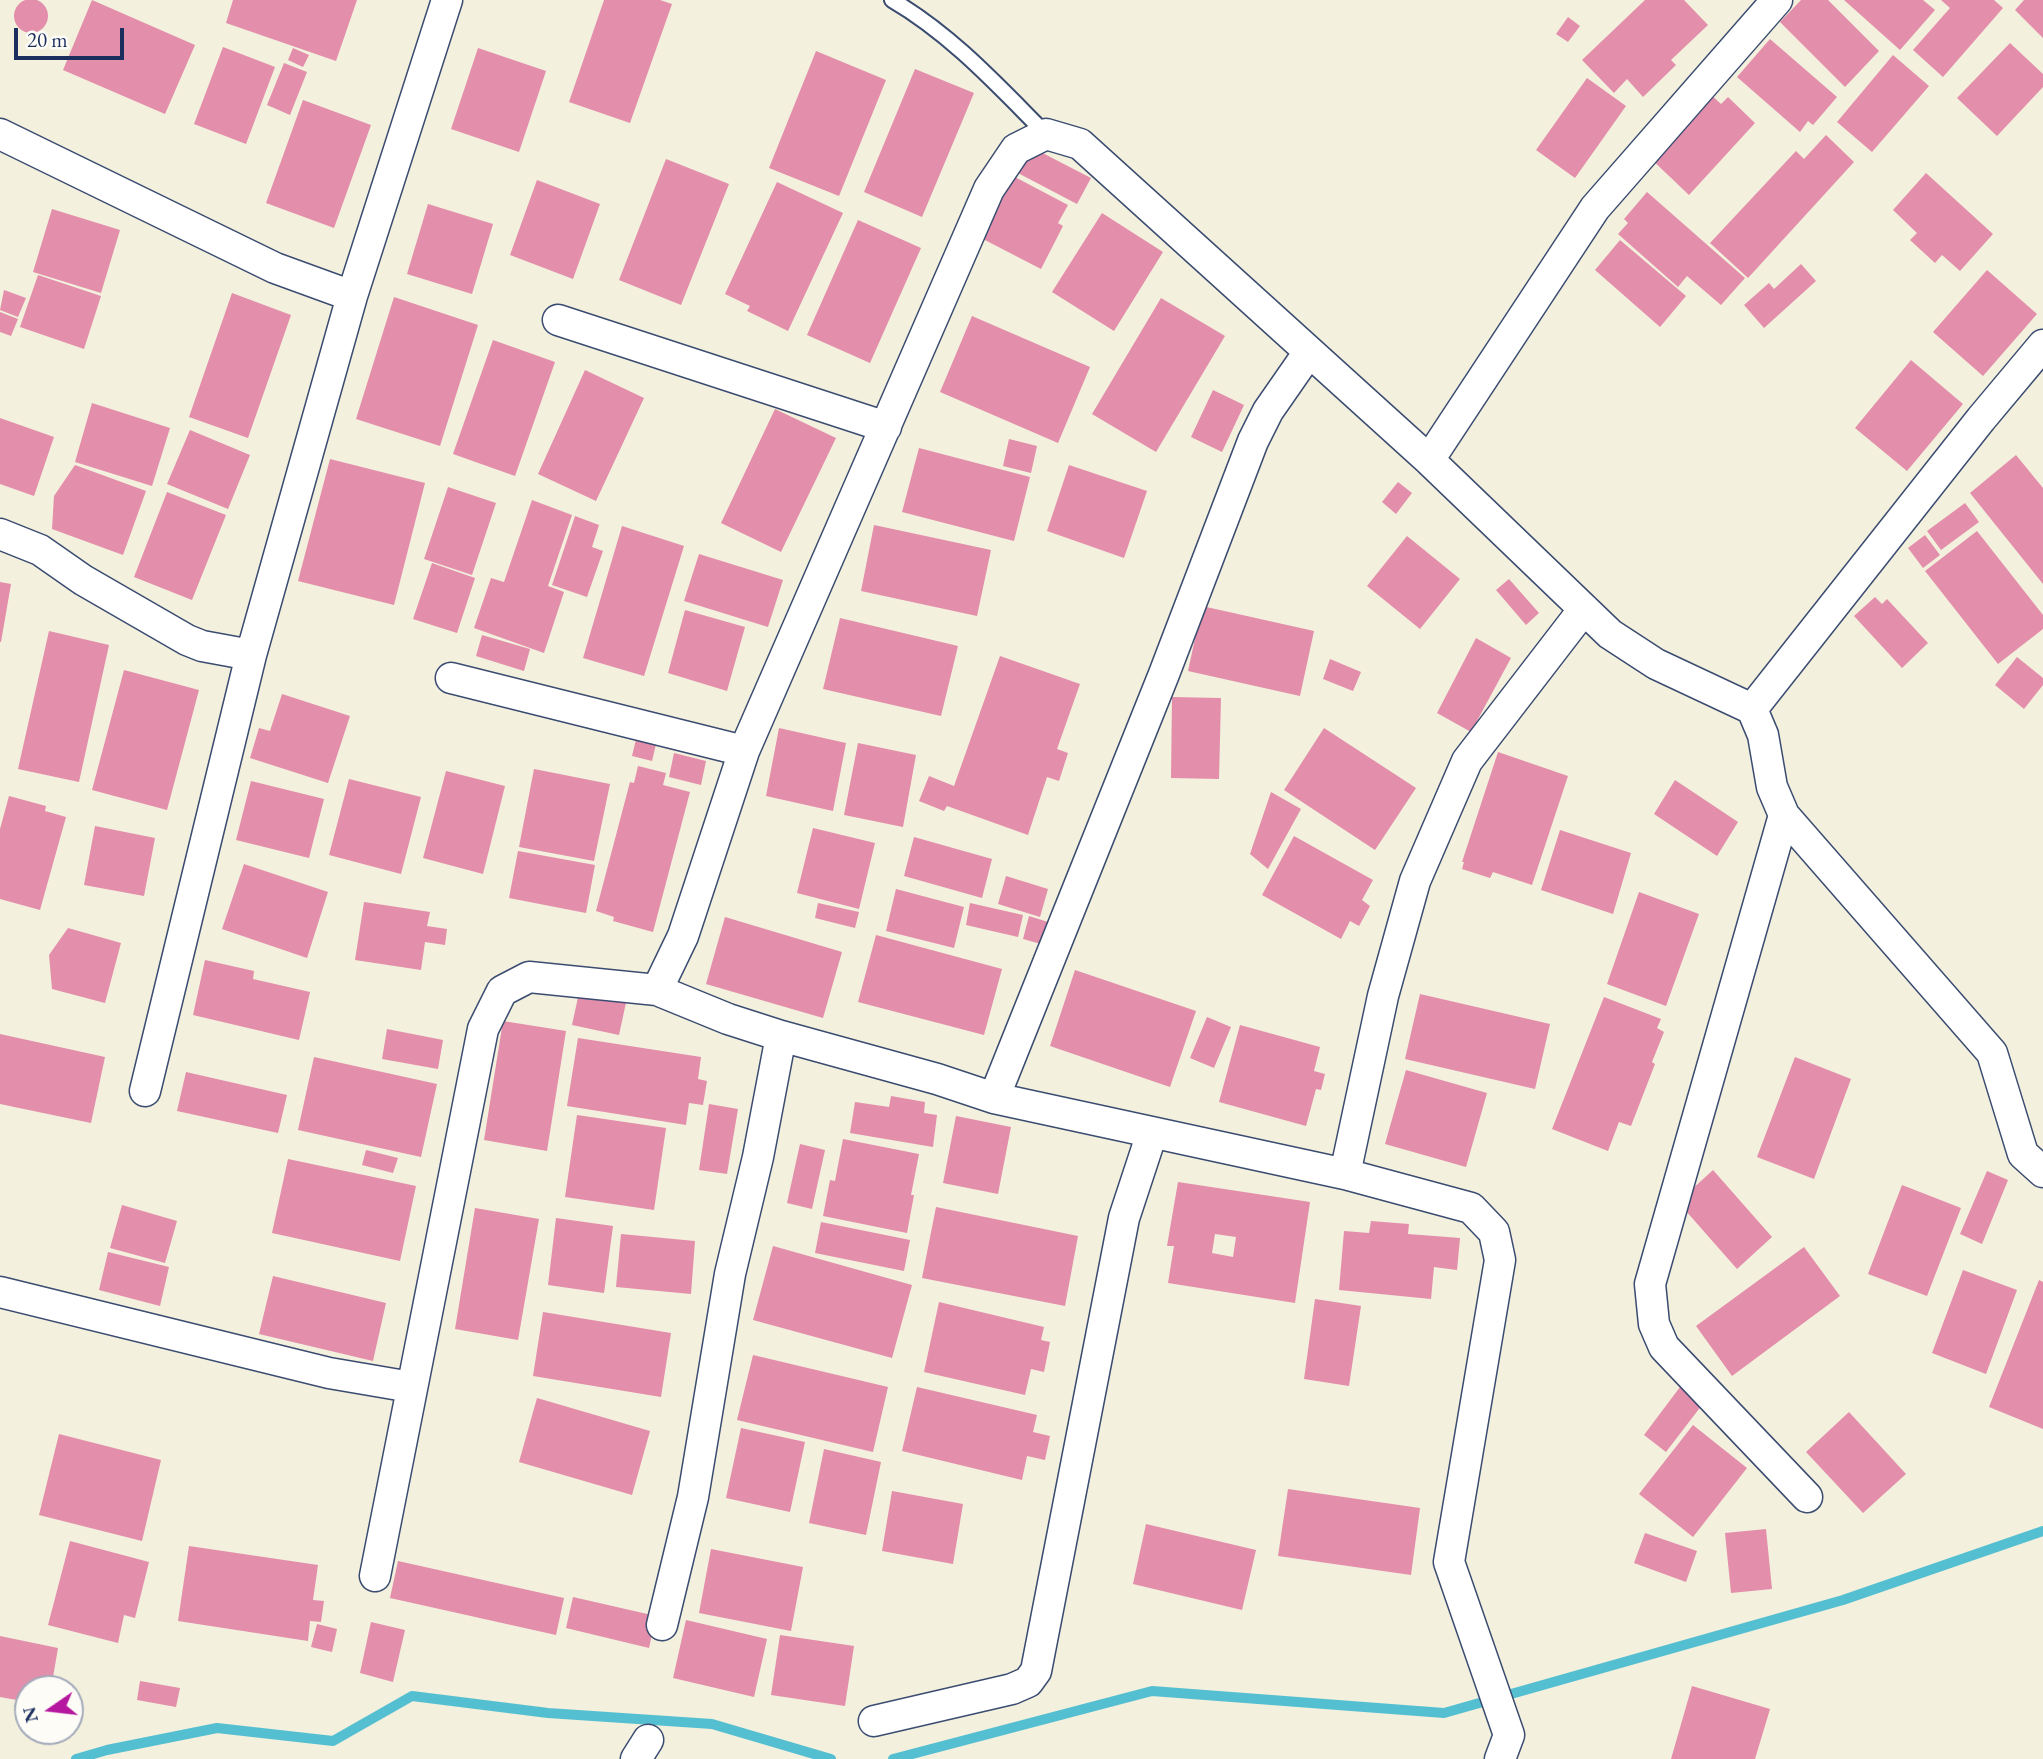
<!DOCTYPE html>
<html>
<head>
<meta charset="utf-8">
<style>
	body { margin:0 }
	#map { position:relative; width:2043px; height:1759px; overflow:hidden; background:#f3f0dd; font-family:"EB Garamond",serif }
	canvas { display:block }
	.north { position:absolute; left:14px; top:1675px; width:70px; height:70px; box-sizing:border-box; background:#fdfcf7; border:2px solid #a3aaba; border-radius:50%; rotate:256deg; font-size:19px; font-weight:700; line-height:28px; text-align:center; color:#1b2f5e }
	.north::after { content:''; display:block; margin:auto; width:24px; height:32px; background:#b5179e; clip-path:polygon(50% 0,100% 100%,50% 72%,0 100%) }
	.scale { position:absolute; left:14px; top:28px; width:110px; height:32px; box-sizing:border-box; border:4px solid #1b2f5e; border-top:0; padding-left:9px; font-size:21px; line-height:24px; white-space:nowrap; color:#1b2f5e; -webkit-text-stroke:5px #fdfcf7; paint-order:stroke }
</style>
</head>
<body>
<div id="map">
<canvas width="2043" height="1759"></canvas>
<div class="north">N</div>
<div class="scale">20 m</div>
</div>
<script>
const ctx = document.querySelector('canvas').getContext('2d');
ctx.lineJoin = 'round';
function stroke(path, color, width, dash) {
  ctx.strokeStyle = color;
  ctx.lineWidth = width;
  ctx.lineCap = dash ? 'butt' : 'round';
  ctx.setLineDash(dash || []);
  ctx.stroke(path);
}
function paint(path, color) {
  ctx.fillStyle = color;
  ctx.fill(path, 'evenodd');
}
const stream = new Path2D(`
	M76,1759l31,-9 110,-22 116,13 79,-45 136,17 164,11 119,35
	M893,1759l259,-68 292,22 399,-113 200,-69`);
const building = new Path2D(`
	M14 16a17 17 0 1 1 34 0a17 17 0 1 1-34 0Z
	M92,0l103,45 -30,69 -102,-44z
	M233,0h124l-21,61 -110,-38z
	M604,0h56l12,4 -42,119 -61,-21z
	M1645,0h39l24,25 -37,35 5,5 -33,32 -16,-18 -13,14 -32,-33z
	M1801,0h27l51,51 -34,36 -65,-65z
	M1844,0h79l12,10 -35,40z
	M1941,0h53l9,8 -60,69 -30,-27 37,-42z
	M2024,0h19v38l-28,-28z
	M1568,17l12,9 -12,16 -12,-8z
	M1770,39l67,58 -24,28 -5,-4 -8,11 -63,-55z
	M2010,43l33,31v13l-46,49 -40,-38z
	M223,47l52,20 -29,77 -52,-20z
	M293,48l16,7 -6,12 -15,-7z
	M478,48l68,23 -27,81 -68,-23z
	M816,51l70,29 -47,116 -70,-28z
	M1893,55l36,31 -57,66 -35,-30z
	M284,63l23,9 -17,43 -23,-10z
	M915,69l59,24 -52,124 -58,-25z
	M1587,78l39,28 -51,72 -39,-28z
	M1707,91l14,13 7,-7 27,26 -66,72 -41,-39z
	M303,100l68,25 -37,103 -68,-25z
	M1826,135l28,27 -106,116 -38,-35 86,-92 8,8z
	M1029,146l62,32 -14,26 -61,-32z
	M666,159l63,25 -48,121 -62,-25z
	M1926,173l67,61 -33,37 -18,-16 -7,8 -25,-23 7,-7 -24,-23z
	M1013,176l55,29 -10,18 5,3 -22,43 -60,-31z
	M537,180l63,24 -27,75 -63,-24z
	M777,182l66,31 -55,118 -41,-20 3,-5 -25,-12z
	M1647,192l98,86 -24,27 -34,-29 -9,11 -60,-53 10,-11 -4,-4z
	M428,204l65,20 -21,70 -65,-20z
	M52,209l68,21 -19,63 -68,-21z
	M1102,213l61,39 -49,79 -62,-39z
	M858,220l63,28 -51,115 -63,-28z
	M1620,240l66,56 -26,31 -65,-57z
	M1801,264l15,17 -52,47 -20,-23 25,-22 5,6z
	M1987,270l50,44 -54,62 -50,-44z
	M38,275l63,21 -17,53 -64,-22z
	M4,290l22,8 -8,19 -18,-7z
	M232,293l59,22 -43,123 -59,-21z
	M394,297l84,28 -38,121 -84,-27z
	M1161,298l64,38 -69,116 -64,-38z
	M0,312l18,7 -7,17 -11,-4z
	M972,316l118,51 -32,76 -118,-51z
	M493,340l62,22 -40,114 -62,-22z
	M1911,360l52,44 -56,67 -52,-43z
	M585,370l59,28 -48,103 -58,-27z
	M1213,390l31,15 -22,47 -31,-15z
	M92,403l78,25 -18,58 -77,-24z
	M775,409l61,29 -55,114 -60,-29z
	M0,418l54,19 -20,59 -34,-12z
	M190,430l60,25 -22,54 -61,-25z
	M1009,439l28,7 -6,27 -28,-7z
	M919,448l111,29 -16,64 -112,-29z
	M2016,455l27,33v96l-73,-91z
	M330,459l95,24 -31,122 -96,-24z
	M75,465l71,26 -23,64 -71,-26 2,-33z
	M1069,465l78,26 -23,67 -77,-27z
	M1398,482l14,11 -16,21 -14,-12z
	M448,487l48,16 -24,72 -48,-16z
	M167,492l59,23 -34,85 -58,-23z
	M532,500l40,15 -24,71 16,6 -20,61 -70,-25 17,-50 13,4z
	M1965,503l14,19 -38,28 -14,-19z
	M575,516l24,9 -7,22 11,4 -16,46 -35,-12z
	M874,525l117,25 -14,66 -116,-25z
	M622,526l62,20 -40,130 -61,-18z
	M1977,531l66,84v14l-45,35 -73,-93z
	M1925,535l15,20 -17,13 -15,-20z
	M1407,536l53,43 -40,50 -53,-43z
	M699,554l84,26 -15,47 -84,-26z
	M432,563l43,15 -18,55 -44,-14z
	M1509,579l30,34 -13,12 -30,-35z
	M0,582l11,2 -10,58h-1z
	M1875,597l7,7 5,-5 41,44 -26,25 -48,-52z
	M1202,606l112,25 -14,65 -112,-25z
	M685,610l60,17 -18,64 -59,-18z
	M840,618l118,28 -17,70 -118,-27z
	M49,631l60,14 -30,137 -61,-13z
	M482,635l48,14 -6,22 -48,-15z
	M1476,638l35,20 -40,74 -34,-19z
	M1000,656l80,28 -23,65 11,4 -9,28 -12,-4 -19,58 -81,-29 -3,5 -25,-10 10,-25 25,10z
	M2017,657l26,21v7l-19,24 -29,-24z
	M1330,659l31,13 -8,19 -30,-12z
	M124,670l75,20 -32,120 -75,-20z
	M282,694l68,22 -22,67 -78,-25 9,-30 11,3z
	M1172,697l49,1 -2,81 -48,-1z
	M779,728l67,15 -13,68 -67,-15z
	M1324,728l92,60 -41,62 -91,-60z
	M638,731l20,5 -6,25 -20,-5z
	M858,743l58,12 -13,72 -59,-12z
	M1498,752l70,24 -36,109 -39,-13 -3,6 -28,-9 2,-7h-2z
	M674,753l32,8 -5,24 -32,-8z
	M638,766l28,7 -3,12 27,7 -37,140 -40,-11 1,-4 -18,-6 34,-129 4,1z
	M534,769l76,15 -16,77 -75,-14z
	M446,771l59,15 -22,88 -60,-16z
	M349,779l72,18 -20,77 -72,-19z
	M1675,780l63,42 -21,34 -63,-42z
	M251,781l73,18 -15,59 -73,-18z
	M1271,792l30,17 -33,60 -18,-15z
	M9,796l37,10 -1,5 21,6 -26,93 -40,-11v-70z
	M95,826l60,12 -11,58 -60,-11z
	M813,828l62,15 -16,66 -62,-16z
	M1560,830l71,23 -18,61 -72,-24z
	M1294,836l79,44 -11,20 8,6 -11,20 -9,-5 -9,18 -79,-44z
	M914,837l78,22 -10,39 -78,-22z
	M518,851l77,14 -9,48 -77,-15z
	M244,864l84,28 -21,66 -85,-29z
	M1006,876l42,13 -8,28 -42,-13z
	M896,889l68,18 -10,41 -68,-17z
	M1639,892l60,22 -33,92 -59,-22z
	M364,902l66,10 -3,14 20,3 -2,16 -20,-3 -4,28 -66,-10z
	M818,903l41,9 -4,16 -40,-10z
	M970,903l53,12 -5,22 -52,-12z
	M1029,916l19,6 -7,22 -18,-5z
	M725,917l117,35 -19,66 -117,-34z
	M68,928l53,15 -16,60 -53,-14 -3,-34z
	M876,935l126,34 -18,66 -126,-33z
	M205,960l49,11 -1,8 57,13 -11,48 -106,-25z
	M1075,970l121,41 -26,76 -120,-41z
	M580,988l47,10 -8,37 -47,-10z
	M1420,994l130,30 -15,65 -130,-30z
	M1604,997l57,22 -4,9 7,4 -12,30 3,2 -24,62 -12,-4 -11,29 -56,-22z
	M1207,1017l24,10 -17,41 -24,-10z
	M503,1021l63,10 -19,120 -63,-11z
	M1240,1025l80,22 -6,24 11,3 -4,16 -5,-1 -10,37 -87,-24z
	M387,1029l56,11 -5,29 -56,-10z
	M0,1034l105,23 -14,66 -91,-19z
	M578,1038l123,19 -3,22 9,2 -4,24 -14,-2 -3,22 -119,-19z
	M314,1057l123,27 -16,73 -123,-27z
	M1795,1057l56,22 -37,100 -57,-22z
	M1406,1070l81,23 -21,74 -81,-23z
	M186,1072l101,23 -9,38 -101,-22z
	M891,1096l34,6 -1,11 13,2 -4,32 -83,-14 5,-31 34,5z
	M709,1104l29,5 -11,65 -28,-4z
	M577,1115l89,13 -12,82 -89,-13z
	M956,1116l55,11 -13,67 -55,-11z
	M843,1139l76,15 -8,41h3l-7,38 -84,-17 7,-36 5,1z
	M800,1144l25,6 -13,59 -25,-6z
	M366,1150l32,8 -5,15 -31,-8z
	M288,1159l128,27 -16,75 -128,-28z
	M1713,1170l59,67 -35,32 -59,-67z
	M1987,1171l21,9 -26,64 -22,-10z
	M1178,1182l132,20 -15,101 -127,-20 6,-37h-7zM1215,1234l21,3 -3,20 -21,-4z
	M1902,1185l59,23 -34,88 -59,-22z
	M122,1205l55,16 -12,42 -55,-15z
	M936,1207l142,29 -13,70 -143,-28z
	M475,1208l64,11 -21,121 -63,-11z
	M556,1218l57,8 -9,67 -56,-8z
	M1371,1221l38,3 -1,10 52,4 -3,32 -23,-3 -3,32 -92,-9 5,-59 25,2z
	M821,1222l89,18 -6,31 -89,-18z
	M621,1234l74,7 -4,53 -75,-7z
	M773,1246l139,39 -20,73 -139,-38z
	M1804,1247l36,49 -108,80 -36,-50z
	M108,1252l61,15 -9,39 -61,-16z
	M1963,1270l54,20 -31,84 -54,-21z
	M273,1276l113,27 -13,58 -114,-27z
	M2039,1280l4,2v147l-54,-22z
	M1315,1299l46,7 -12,80 -45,-7z
	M939,1302l105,25 -3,13 9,2 -6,30 -13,-3 -6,26 -101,-23z
	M543,1312l128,21 -10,64 -128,-21z
	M753,1355l135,32 -15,65 -136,-32z
	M917,1387l120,28 -4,17 17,4 -5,24 -18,-4 -5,24 -120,-29z
	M1680,1387l22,18 -36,47 -22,-17z
	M537,1398l113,33 -18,64 -113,-33z
	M1849,1412l57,62 -43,39 -57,-61z
	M1693,1425l54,43 -54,69 -54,-43z
	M741,1428l64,14 -15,70 -64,-14z
	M59,1434l102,26 -19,81 -103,-26z
	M824,1449l57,13 -15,73 -57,-12z
	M1288,1489l132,19 -9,67 -133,-19z
	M892,1491l71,13 -10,60 -71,-13z
	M1146,1524l110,26 -14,60 -109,-26z
	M1766,1529l6,60 -41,4 -6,-60z
	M1645,1533l52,18 -11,31 -52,-19z
	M70,1541l79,21 -14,56 -11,-3 -6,28 -70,-18z
	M189,1546l129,19 -5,35 11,1 -3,21 -11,-1 -2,20 -130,-20z
	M711,1549l92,18 -12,64 -92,-18z
	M398,1561l166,37 -8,37 -166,-37z
	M573,1597l83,19 -7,32 -83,-20z
	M686,1620l81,19 -13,58 -81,-19z
	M371,1622l34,8 -12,52 -33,-9z
	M317,1624l20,5 -5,23 -21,-5z
	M780,1635l74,11 -9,60 -74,-11z
	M0,1636l58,12 -7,41h-23v13l-28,-5z
	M140,1681l40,7 -4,19 -39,-7z
	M1692,1686l78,23 -15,50h-84z`);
const lane = new Path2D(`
	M892,0c60,35 106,86 154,134`);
const street = new Path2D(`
	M0,134l275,134 77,28
	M558,320l328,107
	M1429,460l166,-252 182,-208
	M0,534l40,16 43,30 104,60 15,6 49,9
	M451,678l293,73
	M1752,709l229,-290 62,-74
	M1784,815l-134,469 4,40 10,23 143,150
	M657,990l26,-54 61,-185 245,-562 27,-40 30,-15 34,10 349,316 181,174 46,30 96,45 11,26 9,52 12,28 208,238 31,101 20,18
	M145,1091l106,-436 101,-359 95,-296
	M994,1098l170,-424 89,-233 15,-30 41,-59
	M1345,1174l38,-178 32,-115 52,-120 117,-152
	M0,1292l329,81 82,14
	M375,1576l108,-547 19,-38 27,-14 128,13 71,29 53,17 156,43 57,19 351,76 126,34 23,24 6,28 -51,302 60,173 -9,24
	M662,1625l31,-128 37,-223 28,-117 23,-121
	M874,1721l138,-32 16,-7 8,-11 88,-453 28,-85
	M636,1759l12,-19`);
stroke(stream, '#55bfd2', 10);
paint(building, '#e38eab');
stroke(lane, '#3b4c71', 18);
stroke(street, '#3b4c71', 33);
stroke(lane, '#fff', 14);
stroke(street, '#fff', 30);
</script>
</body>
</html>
